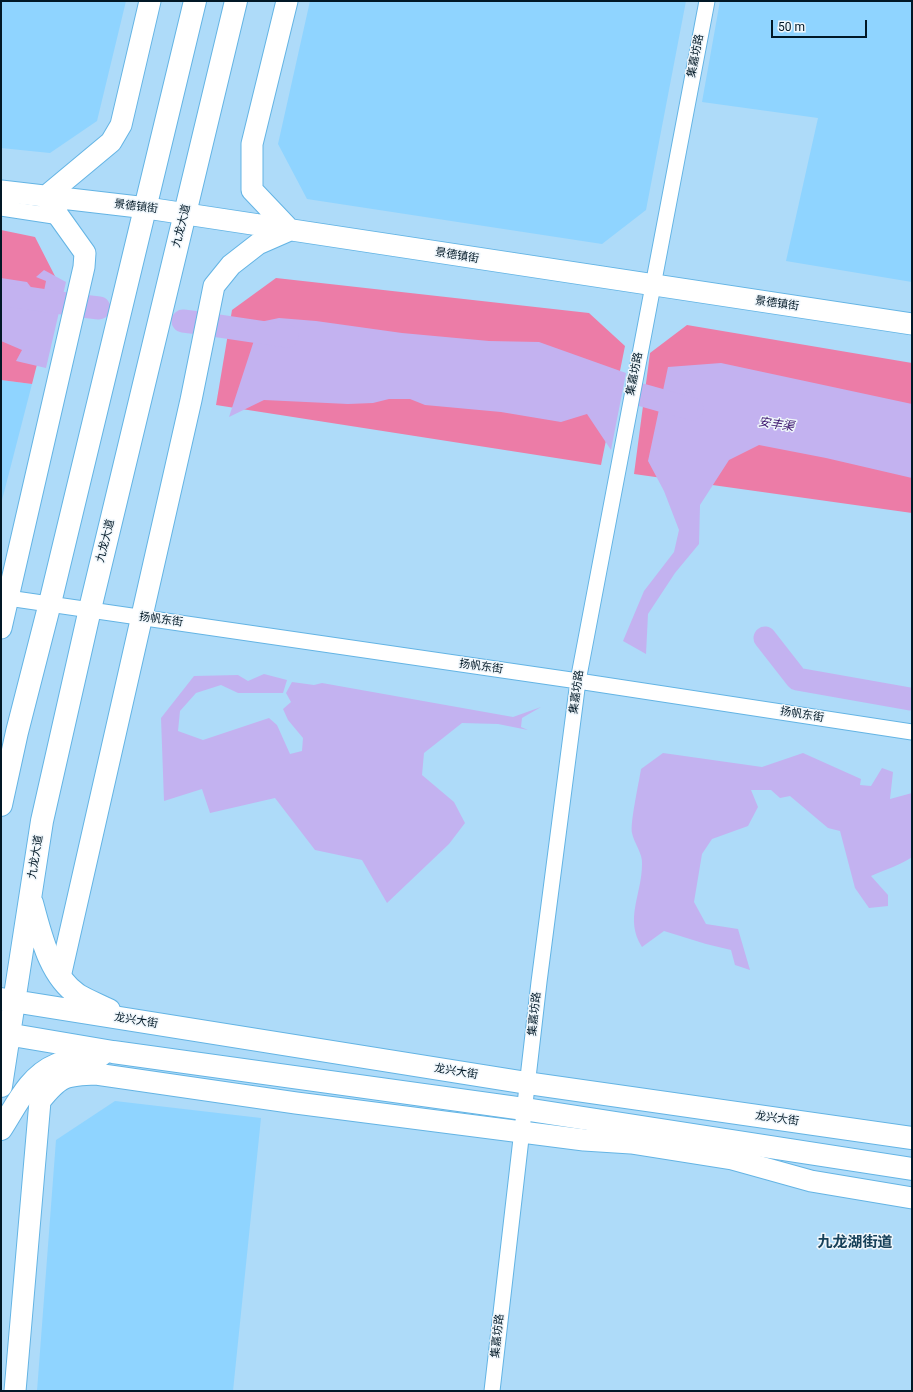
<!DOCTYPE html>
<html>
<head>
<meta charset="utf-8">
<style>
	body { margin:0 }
	#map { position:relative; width:913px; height:1392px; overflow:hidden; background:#aedbf9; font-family:Roboto,sans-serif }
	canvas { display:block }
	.frame { position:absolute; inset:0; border:2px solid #011826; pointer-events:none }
	.scale { position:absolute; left:771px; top:20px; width:96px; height:18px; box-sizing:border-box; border:2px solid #011826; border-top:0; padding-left:5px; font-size:12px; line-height:14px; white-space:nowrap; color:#011826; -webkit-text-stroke:3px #eff6fb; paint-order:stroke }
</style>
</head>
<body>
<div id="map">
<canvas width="913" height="1392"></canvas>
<div class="frame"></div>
<div class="scale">50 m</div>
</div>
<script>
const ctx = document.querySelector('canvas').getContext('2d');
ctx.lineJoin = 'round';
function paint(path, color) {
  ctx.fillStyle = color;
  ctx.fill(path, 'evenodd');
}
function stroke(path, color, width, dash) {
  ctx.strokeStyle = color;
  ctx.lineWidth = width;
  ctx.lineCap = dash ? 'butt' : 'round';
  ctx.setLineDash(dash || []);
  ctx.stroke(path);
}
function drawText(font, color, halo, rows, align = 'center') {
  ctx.font = font + ' Roboto,"Noto Sans SC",sans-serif';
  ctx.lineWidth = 3;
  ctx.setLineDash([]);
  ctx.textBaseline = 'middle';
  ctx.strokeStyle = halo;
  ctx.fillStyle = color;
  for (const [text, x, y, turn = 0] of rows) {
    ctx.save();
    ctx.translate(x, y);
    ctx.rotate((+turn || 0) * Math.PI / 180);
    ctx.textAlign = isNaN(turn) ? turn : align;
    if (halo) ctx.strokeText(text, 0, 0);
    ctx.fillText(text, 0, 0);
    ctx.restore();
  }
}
const built = new Path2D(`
	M1,1h125l-29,120 -47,32 -49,-5z
	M310,1h376l-40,209 -44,34 -295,-45 -29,-55z
	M720,1h192v281l-126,-21 32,-143 -116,-16z
	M1,380l31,4 -31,120z
	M115,1101l146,17 -28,273h-196l19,-251z`);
const green = new Path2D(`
	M1,230l34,7 23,45 -26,102 -31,-4z
	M276,278l313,35 36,33 -24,119 -385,-60 16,-95z
	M687,325l225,38v150l-278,-39 16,-121z`);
const water = new Path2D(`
	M44,270l22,12 -20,86 -30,-7 6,-11 -21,-9v-63l26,4 6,8 11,1 2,-10 -10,-4z
	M279,318l37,3 86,12 87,8 50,1 87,31 -15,77 -24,-36 -26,8 -60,-10 -76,-7 -15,-6h-21l-16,4 -25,1 -84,-4 -35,17 31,-95z
	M721,363l191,41v74l-86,-20 -67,-13 -30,15 -29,45 -1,39 -24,29 -27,41 -2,40 -23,-13 21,-50 30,-39 5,-22 -15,-39 -16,-30 20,-94z
	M264,674l23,6 -4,13h-45l-17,-8 -25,8 -16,18 -2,20 25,9 66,-22 8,7 13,29 12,-3 1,-13 -15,-18 -5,-11 8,-7 -5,-9 6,-11 22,3 8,-2 191,34 28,-10 -19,11 -1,9 7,3 -30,-6 -36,-1 -38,30 -2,22 32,27 11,21 -16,21 -62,59 -25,-43 -47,-10 -40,-52 -65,15 -8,-24 -38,12 -3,-83 33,-42 44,-1 10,6z
	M663,753l99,14 41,-14 58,26 -1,6 11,1 11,-18 11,4 -3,27 22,-6v64c-9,7 -28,13 -41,19l17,19v11l-19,2 -14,-20 -15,-57 -12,-3 -38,-32 -10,2 -9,-8h-20l7,17 -10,19 -36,13 -10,15 -8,48 12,22 32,5 12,41 -15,-5 -4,-15 -25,-6 -42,-13 -22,16c-18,-28 0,-52 0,-83 1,-10 -8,-21 -10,-31 -2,-10 7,-51 9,-64z`);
const river = new Path2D(`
	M1,294l67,10
	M82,306l17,2
	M183,321l16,2
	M213,325l74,11
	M642,395l50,14
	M765,638l32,41 113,20`);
const street = new Path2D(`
	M1,208l59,9
	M1,597l577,84 334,51
	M492,1391l47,-409 39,-301 129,-680`);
const secondary = new Path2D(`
	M1,191l146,17 765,116
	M1,628l83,-361 1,-14 -40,-56 66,-55 10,-17 29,-124
	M60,977l131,-577 23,-114 17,-21 27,-21 32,-14 -38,-40v-46l35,-143
	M15,1391l25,-290c20,-25 25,-26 56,-27l200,29 288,37 47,3 101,16 79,22 101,17`);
const primary = new Path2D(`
	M1,805l16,-73 33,-129 145,-602
	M32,903c9,32 17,72 46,92 10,6 21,10 31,15
	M1,999l526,84 385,55
	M1,1033l112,19 411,57 388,60
	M1,1086l41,-265 48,-212 146,-608
	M1,1129c15,-23 28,-53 55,-64 14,-6 31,-7 45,-10`);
const streetNames = [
	["集嘉坊路",696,56,-79],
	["景德镇街",136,207,7],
	["九龙大道",182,226,-76],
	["景德镇街",457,256,9],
	["景德镇街",777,304,8],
	["集嘉坊路",635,374,-79],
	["九龙大道",106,541,-76],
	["扬帆东街",161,620,8],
	["扬帆东街",481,667,8],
	["集嘉坊路",577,692,-82],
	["扬帆东街",802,715,9],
	["九龙大道",36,857,-81],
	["集嘉坊路",535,1014,-84],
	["龙兴大街",136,1021,9],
	["龙兴大街",456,1072,9],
	["龙兴大街",777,1119,8],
	["集嘉坊路",498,1336,-84]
];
const waterNames = [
	["安丰渠",776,425,8]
];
const districtNames = [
	["九龙湖街道",855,1243]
];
paint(built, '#8fd4ff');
paint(green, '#ec7ca7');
paint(water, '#c3b2f0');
stroke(river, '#c3b2f0', 23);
stroke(street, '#64b4e4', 17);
stroke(secondary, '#64b4e4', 23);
stroke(primary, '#64b4e4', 24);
stroke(street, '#fff', 15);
stroke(secondary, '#fff', 21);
stroke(primary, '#fff', 22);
drawText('11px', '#011826', '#eff6fb', streetNames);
drawText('italic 12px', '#3a136c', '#eff6fb', waterNames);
drawText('bold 15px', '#17415a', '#eff6fb', districtNames);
</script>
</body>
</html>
